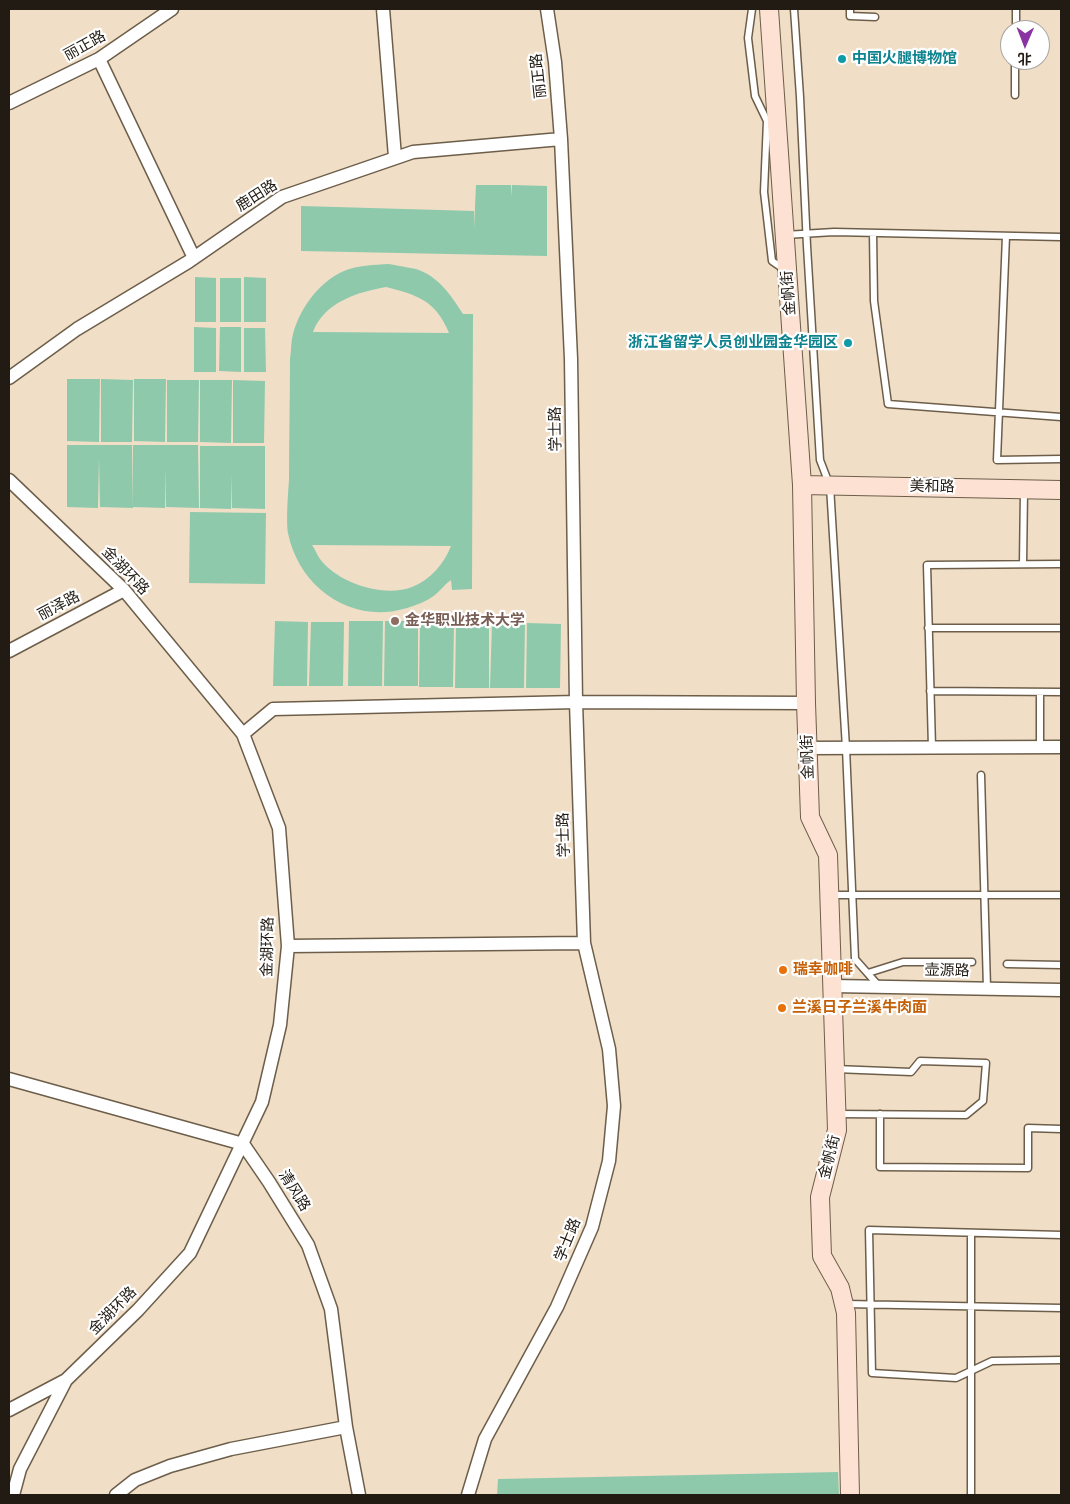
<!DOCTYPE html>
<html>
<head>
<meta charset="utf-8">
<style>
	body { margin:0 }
	#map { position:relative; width:1070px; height:1504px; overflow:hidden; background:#f0dec7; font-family:Helvetica,"Noto Sans SC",sans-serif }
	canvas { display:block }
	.frame { position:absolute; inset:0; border:10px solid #221b13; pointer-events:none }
	.north { position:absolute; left:1000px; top:20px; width:50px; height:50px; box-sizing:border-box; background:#fff; border:1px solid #a7a4a1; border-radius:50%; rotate:181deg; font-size:14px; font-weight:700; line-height:20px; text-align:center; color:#221b13 }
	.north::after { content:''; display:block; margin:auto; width:18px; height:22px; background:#8934a2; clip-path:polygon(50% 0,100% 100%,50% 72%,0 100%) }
</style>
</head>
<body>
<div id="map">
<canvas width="1070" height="1504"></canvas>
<div class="frame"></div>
<div class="north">北</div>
</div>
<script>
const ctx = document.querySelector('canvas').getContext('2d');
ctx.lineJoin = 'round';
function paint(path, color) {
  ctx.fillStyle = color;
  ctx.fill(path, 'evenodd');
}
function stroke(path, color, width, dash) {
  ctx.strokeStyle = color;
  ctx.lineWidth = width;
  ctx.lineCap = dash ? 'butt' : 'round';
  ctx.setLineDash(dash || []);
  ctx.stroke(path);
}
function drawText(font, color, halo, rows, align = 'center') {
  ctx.font = font + ' Helvetica,"Noto Sans SC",sans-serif';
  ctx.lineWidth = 4.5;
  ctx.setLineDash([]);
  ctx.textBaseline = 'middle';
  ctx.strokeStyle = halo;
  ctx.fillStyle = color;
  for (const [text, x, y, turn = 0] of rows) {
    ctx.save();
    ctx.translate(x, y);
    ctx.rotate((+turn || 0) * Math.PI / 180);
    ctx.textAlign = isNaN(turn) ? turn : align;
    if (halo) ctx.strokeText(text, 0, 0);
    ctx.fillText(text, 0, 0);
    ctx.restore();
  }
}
const green = new Path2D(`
	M476,185h35v12l1,-12 35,1v70l-246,-5v-45l173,5v18z
	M389,264c9,2 18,3 27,5 22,7 35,26 47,45h10l-1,275 -20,1 -1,-10c-6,4 -10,10 -16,15 -8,6 -18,10 -28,13 -55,17 -108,-20 -119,-75 -2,-13 0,-39 1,-53 0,-41 1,-81 1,-121 1,-7 1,-13 2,-20 5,-27 26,-57 52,-68 14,-6 30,-6 45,-7zM386,287c32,8 50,14 63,46l-136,-1c11,-30 45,-40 73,-45zM312,545l139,1c-7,18 -21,34 -39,41 -29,11 -74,-4 -92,-28 -3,-4 -5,-10 -8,-14z
	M195,277l21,1v44h-21z
	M244,277l22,1v44h-22z
	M220,278h21v44h-21z
	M194,327l22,1v44h-22z
	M220,327h21v45l-22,-1z
	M244,328h21l1,44h-22z
	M67,379h33l-1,63 -32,-1z
	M101,379l32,1 -1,62h-31z
	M134,379h32l-1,63 -31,-1z
	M167,380h32l-1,62h-31z
	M200,380h32l-1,63 -31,-1z
	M233,380l32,1 -1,62h-31z
	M67,445h65l1,63 -33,-1 -1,-49 -1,50 -31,-1z
	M133,445h65l1,63 -33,-1v-39l-1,40 -32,-1z
	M200,446h65v63l-33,-1v-33l-1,34 -31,-1z
	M190,512l76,1 -1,71 -76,-1z
	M275,621l33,1 -1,64h-34z
	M349,621h34l-1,65h-34z
	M385,621h33v65h-34z
	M311,622h33l-1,64h-34z
	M420,623h34l-1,64h-34z
	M456,623h33v65h-34z
	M492,623h33l-1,65h-34z
	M527,623l34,1 -1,64h-34z
	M838,1472l1,23h-342l1,-16z`);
const lane = new Path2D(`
	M752,9l-4,29 7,58 12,25 -3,71 8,69 13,9
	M794,9l6,88 7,149 13,214 10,26 16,262 9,211 23,26
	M850,9v7l25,1
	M1016,30v-21
	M1015,95v-35
	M873,233l1,68 14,103 173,13
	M785,235l49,-3 227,5
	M1006,236l-9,224 64,-1
	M1023,564l1,-74
	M928,628h133
	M930,691l131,1
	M932,747l-5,-182 134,-1
	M1040,747v-55
	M981,775l6,213
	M830,895h231
	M1007,964l54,1
	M868,973l35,-11h69
	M835,1069l76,3 9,-11 66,2 -3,38 -17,14 -128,-1
	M880,1114v53l148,1v-40l33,1
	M1061,1235l-192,-5 3,143 84,5 36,-17 69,-1
	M845,1304l216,4
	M971,1495v-262`);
const street = new Path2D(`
	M383,9l12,148
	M99,59l95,199
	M9,103l90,-44 73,-50
	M9,378l68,-49 111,-67 94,-65 131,-45 148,-13
	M9,480l115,110 119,144 36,94 9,118 -8,79 -18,77 -72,151 -52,57 -72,70 -57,30
	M9,651l115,-61
	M243,734l30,-25 303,-7 230,1
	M808,748l253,-1
	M288,946l296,-3
	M833,986l228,4
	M9,1079l234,65 26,38 39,63 23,64 15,118 13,68
	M13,1495l7,-26 46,-89
	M116,1495l19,-15 35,-14 61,-17 115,-22
	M468,1495l17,-56 72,-132 35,-80 17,-66 5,-55 -5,-57 -25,-106 -8,-241 -5,-343 -10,-220 -6,-77 -8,-53`);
const secondary = new Path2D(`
	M769,9l33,476 4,218 4,114 18,38 9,275 -17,67 2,59 18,32 6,25 4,182
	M802,485l259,5`);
const markers = [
	[842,59,5,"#0f9aa8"],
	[848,343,5,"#0f9aa8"],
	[395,621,5,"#8d6e63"],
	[783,970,5,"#e8710a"],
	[782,1008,5,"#e8710a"]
];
const streetNames = [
	["丽正路",85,46,-29],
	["丽正路",539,76,-96],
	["鹿田路",257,196,-32],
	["金帆街",789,293,-94],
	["学士路",556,429,-91],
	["美和路",932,487,1],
	["金湖环路",125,571,46],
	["丽泽路",59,606,-28],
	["金帆街",808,757,-92],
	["学士路",564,835,-92],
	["金湖环路",268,947,-89],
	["壶源路",947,971,1],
	["金帆街",830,1157,-76],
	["清风路",294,1191,58],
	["学士路",568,1240,-68],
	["金湖环路",113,1311,-45]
];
const cultureNames = [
	["中国火腿博物馆",852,59],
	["浙江省留学人员创业园金华园区",838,343,"right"]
];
const educationNames = [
	["金华职业技术大学",405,621]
];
const foodNames = [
	["瑞幸咖啡",793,970],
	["兰溪日子兰溪牛肉面",792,1008]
];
paint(green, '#8fc9ab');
stroke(lane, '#6d5e4a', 9);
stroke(street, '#6d5e4a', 15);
stroke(secondary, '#6d5e4a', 20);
stroke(lane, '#fff', 6);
stroke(street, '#fff', 12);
stroke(secondary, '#fde1d3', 18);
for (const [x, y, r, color] of markers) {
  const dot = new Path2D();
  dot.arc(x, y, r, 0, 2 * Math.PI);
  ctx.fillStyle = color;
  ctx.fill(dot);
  stroke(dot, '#fff', 2);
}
drawText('15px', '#221b13', '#fff', streetNames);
drawText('bold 15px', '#0d838f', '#fff', cultureNames, 'left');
drawText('bold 15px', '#785e54', '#fff', educationNames, 'left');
drawText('bold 15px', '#c56008', '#fff', foodNames, 'left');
</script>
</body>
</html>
